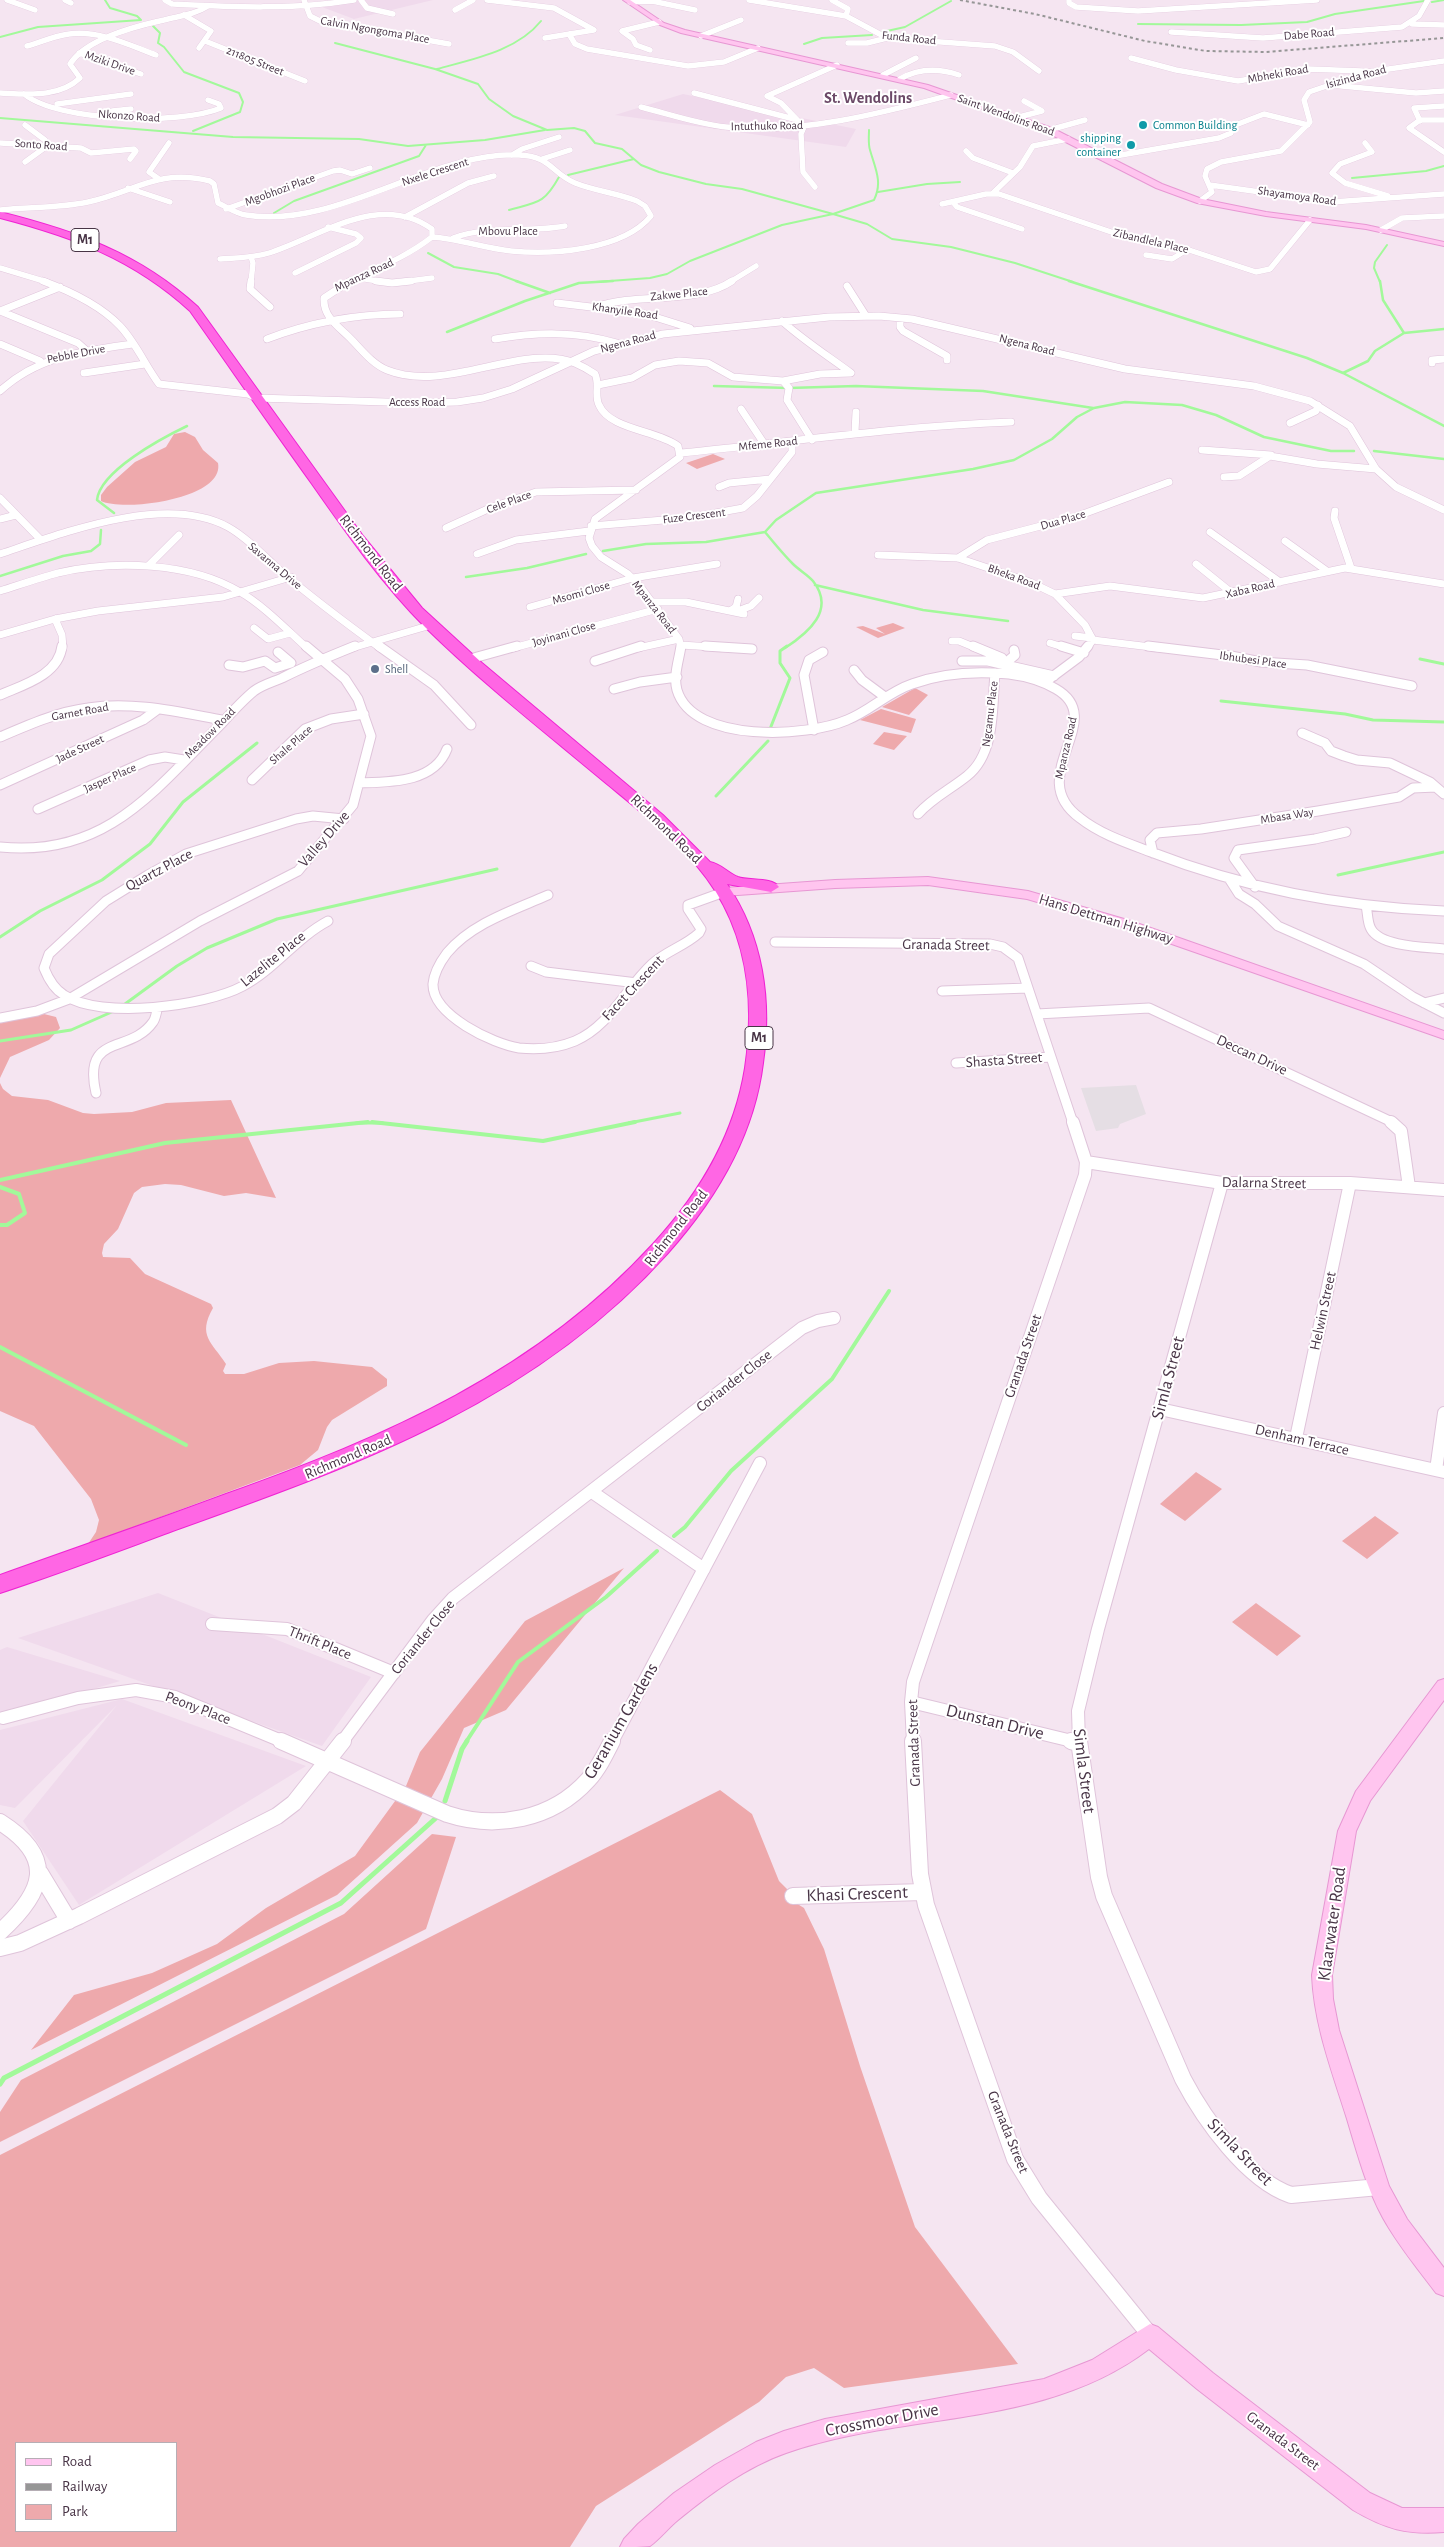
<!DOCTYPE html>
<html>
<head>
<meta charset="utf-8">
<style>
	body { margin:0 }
	#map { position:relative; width:1444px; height:2547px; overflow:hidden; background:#f5e5f1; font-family:"Alegreya Sans",sans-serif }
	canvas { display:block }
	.legend { position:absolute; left:15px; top:2442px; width:162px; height:90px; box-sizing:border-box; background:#fff; border:1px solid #b6aeb5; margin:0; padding:6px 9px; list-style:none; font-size:15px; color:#483446 }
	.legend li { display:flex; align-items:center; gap:10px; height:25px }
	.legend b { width:25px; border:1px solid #b6aeb5 }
</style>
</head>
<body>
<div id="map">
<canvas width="1444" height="2547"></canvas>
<ul class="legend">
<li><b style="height:6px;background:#ffc5ef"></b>Road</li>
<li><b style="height:6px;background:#969696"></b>Railway</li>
<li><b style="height:14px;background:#eea9ac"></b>Park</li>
</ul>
</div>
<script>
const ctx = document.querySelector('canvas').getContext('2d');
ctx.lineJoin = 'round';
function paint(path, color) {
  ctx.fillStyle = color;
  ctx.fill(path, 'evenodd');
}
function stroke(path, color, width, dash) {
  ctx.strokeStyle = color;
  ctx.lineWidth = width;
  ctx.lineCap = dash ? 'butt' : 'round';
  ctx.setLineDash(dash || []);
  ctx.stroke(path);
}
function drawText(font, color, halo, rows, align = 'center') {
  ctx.font = font + ' "Alegreya Sans",sans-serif';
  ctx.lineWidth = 4;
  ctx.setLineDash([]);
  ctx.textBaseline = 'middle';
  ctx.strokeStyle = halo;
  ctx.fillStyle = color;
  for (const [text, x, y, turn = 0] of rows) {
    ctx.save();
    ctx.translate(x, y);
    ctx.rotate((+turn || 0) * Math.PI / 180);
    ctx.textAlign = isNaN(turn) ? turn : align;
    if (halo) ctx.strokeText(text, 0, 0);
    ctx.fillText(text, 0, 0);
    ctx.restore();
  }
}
const residential = new Path2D(`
	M352,0h81l-79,19 -32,-12z
	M683,94l173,35 -10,18 -231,-32z
	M158,1593l213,84 -49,69 -304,-108z
	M7,1647l113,34 -120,36v-67z
	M122,1699l184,67 -227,139 -56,-84 94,-116 -102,103 -15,-3v-75z`);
const green = new Path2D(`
	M185,432l10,5 8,13 15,13c7,36 -94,49 -117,38v-6l6,-8 28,-25 31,-15 8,-13z
	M713,454l12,5 -28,10 -11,-6z
	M893,623l12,5 -27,10 -22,-11 7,-1 22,8 -9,-6z
	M915,688l13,7 -19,20 -27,-8z
	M881,709l35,10 -5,14 -51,-13z
	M884,732l23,4 -13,14 -21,-6z
	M44,1014l12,3 4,11 -11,12 -39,17 -10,21v-56z
	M0,1083l3,6 9,7 36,4 35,13 11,1 38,-2 34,-9 65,-3 45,98 -30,-5 -22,3 -43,-11 -16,-1 -23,3 -8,6 -16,36 -14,15 -2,9 1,4 27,1 15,16 66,30 2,4c-16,28 -1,34 13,56l-3,7 2,3h19l35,-11 35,-2 58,6 15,12v7l-55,34 -5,7 -9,23 -18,15 -212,79 8,-12 3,-12 -8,-21 -57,-73 -34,-15z
	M1196,1472l26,17 -37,32 -25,-17z
	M1375,1516l24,17 -32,26 -25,-18z
	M624,1568l-118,142 -42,18 -22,51 -25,44 -80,72 -306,155 43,-55 78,-22 65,-29 49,-36 89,-52 51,-70 14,-34 105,-131z
	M1256,1603l45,33 -24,20 -45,-34z
	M720,1790l32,24 27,67 9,9 3,10 13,8 20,41 36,117 55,161 103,137 -174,24 -30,-20 -28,9 -27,25 -163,104 -26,41h-570v-392zM16,2443h160v88h-160z
	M432,1834l24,3 -30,92 -426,213v-30l21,-32 323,-166z`);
const parking = new Path2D(`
	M1136,1085l10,29 -26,10 -2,4 -22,3 -15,-43z`);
const streamFar4 = new Path2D(`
	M105,0l5,8 27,8 4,4
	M1432,2l12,-2
	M1138,24l103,1 66,-3 28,-8 89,-13
	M153,26l7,7 -2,10 6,4 20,25 55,21 4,9 -3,10 -47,19
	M878,33l27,-6 46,-26
	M0,37l38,-10 103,-7
	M335,43l100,26 43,15 11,15 24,17 34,14 27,-2 11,3 10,12 27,6 19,16 18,7 47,12 36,5 91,25 34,10 25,15 59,8 64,16 58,19
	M804,44l18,-6 50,-3
	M437,69c36,-10 80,-18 104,-48
	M0,118l233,19 126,2 49,7 77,-6 60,-10
	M568,175l66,-16
	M1352,178l74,-7 18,-5
	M878,192l49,-8 33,-2
	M509,210c29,-8 35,-6 50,-33
	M274,213l20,-12 125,-45 7,-11
	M428,253l26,14 44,7 21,8
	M596,282l54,-4 17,-4 23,-13 92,-36 51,-11 41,-14c9,-18 1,-32 -4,-50 -2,-6 -1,-14 -1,-20
	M1380,282l-6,-14 1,-6 12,-17`);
const streamFar3 = new Path2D(`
	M516,281l34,12
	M1069,281l238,77 36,15 101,53
	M447,332l78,-31 54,-18 34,-2
	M1404,333l40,-4
	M1343,373l25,-12 7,-10 29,-18 -21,-33 -3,-19
	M714,386l75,2 67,-2 127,5 110,17
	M1374,451l70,8
	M114,513l-17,-13c3,-29 65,-62 90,-74
	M603,551l43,-7 60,-2 59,-10
	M0,576l63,-20 28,-5 9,-7 1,-14
	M466,577l61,-9 59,-14
	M815,585l108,25 85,11
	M785,648c23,-15 51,-38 28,-67 -5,-6 -14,-11 -20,-17 -10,-10 -19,-21 -28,-32l11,-12 40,-27 157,-24 41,-9 38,-21 25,-22 17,-9 31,-6 57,3 34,10 48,22 67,14h23`);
const streamFar2 = new Path2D(`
	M1420,659l24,5
	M1221,701l124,13 28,6 71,2
	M770,729l20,-51 -10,-15v-12l7,-5
	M716,796l52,-55
	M1338,875l106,-23
	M0,937l40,-26 62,-31 48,-36 33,-42 74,-59
	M125,1004l52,-38 30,-18 70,-29 220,-50
	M0,1041l71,-11 43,-19
	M356,1123h27
	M629,1123l51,-10`);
const streamFar1 = new Path2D(`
	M372,1122l171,19 92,-19
	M0,1180l165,-37 203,-21
	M0,1187l19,7 6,19 -18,12h-7
	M0,1347l186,98
	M674,1536l11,-9 46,-56 101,-92 57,-88
	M466,1742l52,-80 88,-65 51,-46`);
const stream = new Path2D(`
	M445,1801l17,-52 5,-8
	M0,2084l4,-6 337,-175 96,-86`);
const streetFar4 = new Path2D(`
	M7,0l28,10
	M65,0l6,3
	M165,0l7,4c61,3 121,6 182,-4
	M304,0l6,16 10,5 129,23
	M361,0l6,8 26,6
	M487,0l67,8 40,22 -49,8
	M749,0l97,16 41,22 108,8 18,6 26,19
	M832,0l16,9 -2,7
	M1069,0v3l7,4 62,4 179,-11
	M630,2l22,-1 43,9
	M455,10l18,-10
	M184,15l27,16 -12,17
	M1412,24l32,1
	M1171,32l92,6 139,-11 17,-11 9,-16
	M569,34l6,10 12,5 101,17 36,-4 34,-14
	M701,36l40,-16
	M205,41l100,40
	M848,43h19l20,-5
	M27,46c14,-4 27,-10 42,-12 30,-4 60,11 87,21
	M650,50l-14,-5 -3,-6 -11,-8 37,-9
	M79,53l62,21
	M1131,58l45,12 62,11 71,-12 53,2
	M883,75l33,-17
	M900,79c19,-11 38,-11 59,-4
	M1331,85l85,8 28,-2
	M0,93c27,1 59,5 80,-15l-10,-14c16,-25 66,-38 94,-44 15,-4 30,-5 44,-14
	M694,93l100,26
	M24,94c34,28 157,31 197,14l-2,-4 -11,-4
	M57,104l74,-10
	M641,107c28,7 57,17 85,20 72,8 156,-14 225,-32
	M112,111l19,-2
	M1015,118l27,-7 -18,-10
	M1444,120h-24l-11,8 35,24
	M1420,121l-6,-13 30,-2
	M25,125l20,15 2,6 -22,16
	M1049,130l36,-10
	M0,143l81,5 10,5 43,-4 2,2 -6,8
	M1365,143l7,9 -32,12 -8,9 13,10 43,13
	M966,151l7,7 40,15
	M512,155l10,-6 37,-12
	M1104,158l115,-20 12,-5 2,-7 31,-12 44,11
	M542,159l28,-9
	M159,179l-10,-7 20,-29
	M1210,185l122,17 112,-8
	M815,187l-12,-15 -2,-38 3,-7 -23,-24 -14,-7 70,-31
	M128,188l42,14
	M993,193l27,-26 13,-21 35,-7
	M1200,201l12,-9 -7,-16 2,-7 14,-7 60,-11 29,-29 -6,-22 5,-8 59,-20 76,-11
	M953,202l4,5 65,22
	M942,204l44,-10h13l124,42 60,12 73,24 14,-3 40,-49
	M226,209l107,-38 7,-1 12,4 18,-6
	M0,210c29,-3 60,-2 88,-8 47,-10 70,-34 122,-21l4,3 4,19c9,4 19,11 28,12 90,15 185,-64 273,-60 32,1 32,18 56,28 20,8 42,10 62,18l8,5 6,10c-28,34 -98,39 -140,35 -27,-3 -52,-12 -79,-14
	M405,217l63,-34 26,-7
	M1381,230l21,-12 42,-2
	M453,238c36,-13 75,-5 112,-12
	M1146,255l26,4 16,-10
	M220,259c16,-1 33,-1 49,-6 50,-16 111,-62 163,-24v8c-27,21 -55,31 -85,45
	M0,268l47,14
	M295,273l61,-30 5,-5 -5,-4 -28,-7
	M359,278l25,4
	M251,282l2,-19 -2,-6
	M401,282l31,-4
	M730,282l26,-16`);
const streetFar3 = new Path2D(`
	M43,281c27,10 57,24 77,45 16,17 25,39 39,58l89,10 9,4 161,5 39,-1 26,-4 29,-9 82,-38 69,-17 166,-17 50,-1 33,3 213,50 129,17 56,15 40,25 26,43 20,18 48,23
	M251,281l-1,8 20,18
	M350,281l-26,17c-1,19 14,28 26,40 11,11 22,26 37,32 60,24 135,-28 188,-7 7,3 14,7 20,11 5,10 -1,21 4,31 11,25 58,25 79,41l2,11 -85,62 -6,19 3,8 9,11 27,17 12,12 39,53 2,9
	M376,281l16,2 19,-2
	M847,286l19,30
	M557,303l85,10 48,15
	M596,307c42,-15 101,-2 136,-26
	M0,311l78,32 9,8
	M0,311l60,-24
	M900,318v9l3,4 44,25v4
	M782,321c21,19 46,35 69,52l-31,1 -37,7
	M267,339c41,-16 89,-25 133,-25
	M495,339c42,-7 81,-8 122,4
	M0,344l40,17
	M1432,363v-3l12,-1
	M84,373l61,-9
	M598,385l34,-7 23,-13 24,-4 29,2 25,14 50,4 6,7 -2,12 25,40
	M0,391c38,-35 83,-40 132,-47
	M741,409l24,36
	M1290,423l26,-12 2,-6
	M855,432l1,-20
	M1202,450l69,5
	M681,453c110,-11 219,-27 330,-31
	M1224,477l15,-1 31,-20 47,8 59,5
	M719,487l10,-4 41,-4
	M0,498l41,42
	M1335,511l-1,7 17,50
	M0,519l16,-4
	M591,526l97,-8 55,-10 14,-12 35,-44v-10
	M446,528l44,-20 46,-16 100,-2
	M1210,532l70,50
	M1285,541l42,30
	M0,554c63,-21 165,-61 228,-27 20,11 39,32 56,47 31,26 63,50 96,74
	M477,554l39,-14 73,-9
	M878,555l80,3 72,24 25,12 30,31 8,15 -6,8
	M958,558l29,-18 88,-23 94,-35
	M1196,564l36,29
	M149,565l30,-30
	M0,591c19,-6 39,-13 58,-18 56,-13 133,-11 182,19 23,13 47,38 67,56
	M1055,594l55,-8 93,12 142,-30 99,16
	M654,602h32l58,12
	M530,607l103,-29 84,-14
	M730,611l6,-4 2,-8
	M735,612l16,-6 8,-8
	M55,619l7,16 1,13
	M254,628l14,11 22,-6
	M0,635l55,-16 43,-8 125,-14 68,-20
	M1075,636l17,2
	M1093,640l66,8
	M952,641h7l17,7
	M1050,643l16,5
	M681,645l46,3
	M352,648l79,-23
	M513,648l145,-39
	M638,648l41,-9`);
const streetFar2 = new Path2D(`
	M379,646l55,39 37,40
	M681,646c-2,14 -8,30 -4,44 16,54 131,47 170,30 23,-9 41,-28 65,-36 30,-11 65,-13 97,-10 16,2 32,6 47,15 54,31 -34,87 24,129 20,16 47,25 71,34 95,37 191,55 293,59
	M705,646l47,3
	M973,646l29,12
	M1061,646l23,7
	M1148,646l83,10 30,6 46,3 105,21
	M470,659l47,-13
	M595,661l46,-15
	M962,661h26l66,15
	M229,665l14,2 22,-6 10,7 16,-5 -13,-11
	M1009,665l-1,-4 7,-6 -1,-5
	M854,670l8,10 23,17
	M1044,683l35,-26 9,-11
	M614,689l26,-7 37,-5
	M0,695c23,-10 59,-20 62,-49
	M814,730l-10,-55 5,-15 14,-8
	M1302,733l23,10 6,8 13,5 13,4 33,3 40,19 14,12
	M0,737c28,-12 57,-25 88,-29 45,-7 90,4 134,12
	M252,780l53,-51 26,-10 33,-5
	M359,783c31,-1 75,0 88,-34
	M0,785l143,-65 15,-11
	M38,809l111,-49 16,-3 19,3
	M918,814c14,-16 33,-25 49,-38 29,-23 25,-70 28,-103
	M0,847c106,11 155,-57 222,-124 10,-11 21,-23 32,-32 8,-6 19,-9 28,-13 24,-12 48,-22 73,-32
	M1153,853l-3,-13 7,-7 44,-4 117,-18 81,-14 14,-9 23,-1
	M1230,880l9,14 16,10 23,22 86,38 49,33 31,16
	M1255,887l-21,-29 4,-8 77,-11 31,-7
	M548,895c-34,15 -76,28 -101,58 -6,8 -13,20 -14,31 -1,31 60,60 86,64 19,2 39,0 56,-7 35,-15 50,-52 77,-77 14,-13 33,-18 47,-31l2,-4 -13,-20v-4l36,-13
	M1366,906c2,7 1,16 5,23 10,18 55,18 73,20
	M328,921c-32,17 -53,48 -85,65 -37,20 -142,34 -179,9 -10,-6 -16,-17 -20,-27l5,-14 57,-53 42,-26 38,-21 110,-35 17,-3 31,3
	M775,942l215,2 13,3 15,11 55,165
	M531,966l15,6 91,11
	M942,991l86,-3
	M1424,1003l20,-5
	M1037,1014l112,-6 245,115
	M0,1018l37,-7 32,-12 131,-78 98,-50 55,-66 18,-69 -13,-37 -13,-20 -39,-33
	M956,1063l95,-6
	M96,1093c-14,-61 34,-38 57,-71 3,-4 3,-10 5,-15`);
const streetFar1 = new Path2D(`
	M1391,1122l10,9 8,56
	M1086,1162l136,21h128l94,7
	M1160,1409l284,63
	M1296,1438l54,-255
	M1436,1470l8,-57
	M592,1492l112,77
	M212,1624l75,5 107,44
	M911,1702l165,40
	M3,1718l75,-20 58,-8 39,7 109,45
	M342,1742l91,-122 20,-22 349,-270 16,-7 16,-3
	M612,1742l148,-279
	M913,1742l-2,-40 2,-20 172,-507 1,-13 -13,-40
	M1079,1742l-1,-31 20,-82 124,-446`);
const street = new Path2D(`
	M281,1741l166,73c49,16 105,6 141,-34 10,-11 17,-25 24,-39
	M913,1741l7,133 6,31 89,254 24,39 111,137
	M1071,1741l7,2
	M1079,1741l20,136 5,19 79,183c21,40 64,101 108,116l88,-8
	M0,1822c57,36 44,70 0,110
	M40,1873l29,48
	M793,1896l129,-4
	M0,1948l20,-5 59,-27 198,-100 17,-13 49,-62`);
const secondary = new Path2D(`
	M623,0h7l34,23 21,7 243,55 124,43 110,56 40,15 64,13 100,13 78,17v4l-78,-17 -100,-13 -69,-13 -41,-15 -110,-56 -122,-44 -243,-55 -21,-8z
	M928,877l100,14 103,30 313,110v8l-321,-112 -96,-28 -99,-14 -93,3 -111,8 -6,-4 6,-4 111,-8z
	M1444,1679v21l-74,101 -14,30 -24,144 1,24 6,31 50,156 18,33 37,49v28l-8,-3c-18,-24 -38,-48 -53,-75 -17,-31 -26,-66 -36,-99 -15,-48 -33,-94 -35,-144l26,-144 18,-40 82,-110z
	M1150,2324l8,3 55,46 157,120 32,15h42v24c-37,3 -59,-3 -91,-22l-156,-121 -48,-40c-105,80 -243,62 -363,104 -40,14 -76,41 -108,67 -10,8 -18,19 -28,26 -6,1 -22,1 -30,1l4,-8 14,-15 36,-31 41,-28 41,-23 28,-11 41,-12 219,-40 48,-19z`);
const highway = new Path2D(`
	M0,212c76,19 139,41 198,95l165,229 59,72 60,55 181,152 47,47c11,2 18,11 28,15 11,4 34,0 41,10l-8,5 -44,-8c36,53 45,116 36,179 -9,73 -47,136 -95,190 -132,147 -305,210 -487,275 -60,22 -120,45 -181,65v-18c75,-27 151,-53 226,-81 160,-57 310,-122 427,-250 46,-50 81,-107 92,-176 9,-60 4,-123 -29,-176 -27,-43 -70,-76 -109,-108 -61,-51 -125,-101 -182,-157 -43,-43 -78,-93 -113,-143 -41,-57 -81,-115 -122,-173 -57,-52 -117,-74 -190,-93z`);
const rail = new Path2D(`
	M960,0l75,14 110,27 61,10 60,1 178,-14`);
const markers = [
	[1143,125,5,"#0f9aa8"],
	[1131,145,5,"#0f9aa8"],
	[375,669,5,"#5c6f8a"]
];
const farStreetnames = [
	["Calvin Ngongoma Place",375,30,10],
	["Dabe Road",1309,34,-5],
	["Funda Road",909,38,6],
	["211805 Street",255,61,22],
	["Mziki Drive",110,63,19],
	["Mbheki Road",1278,74,-10],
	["Isizinda Road",1356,77,-15],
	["Saint Wendolins Road",1006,115,20],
	["Nkonzo Road",129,116,4],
	["Intuthuko Road",767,126,-1],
	["Sonto Road",41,145,4],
	["Nxele Crescent",435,172,-18],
	["Mgobhozi Place",280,190,-20],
	["Shayamoya Road",1297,196,8],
	["Mbovu Place",508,231],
	["Zibandlela Place",1151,241,13],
	["Mpanza Road",364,275,-25],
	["Zakwe Place",679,294,-6],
	["Khanyile Road",625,311,8],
	["Ngena Road",628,342,-15],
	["Ngena Road",1027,345,14],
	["Pebble Drive",76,354,-11],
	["Access Road",417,402],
	["Mfeme Road",768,444,-6],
	["Cele Place",509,502,-20],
	["Fuze Crescent",694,516,-7],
	["Dua Place",1063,520,-16],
	["Savanna Drive",275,566,40],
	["Bheka Road",1014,577,20],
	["Xaba Road",1250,589,-13],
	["Msomi Close",581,593,-16],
	["Mpanza Road",654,607,52],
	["Joyinani Close",564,634,-16],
	["Ibhubesi Place",1253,660,8],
	["Garnet Road",80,712,-10],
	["Ngcamu Place",990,714,-83],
	["Meadow Road",210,733,-45],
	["Shale Place",291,745,-41],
	["Mpanza Road",1066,748,-77],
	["Jade Street",80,749,-25],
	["Jasper Place",110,778,-24],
	["Mbasa Way",1287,816,-9]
];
const farCulturenames = [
	["Common Building",1153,125],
	["shipping",1121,138,"right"],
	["container",1121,152,"right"]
];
const farServicenames = [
	["Shell",385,669]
];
const shields = [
	[85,240,28],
	[759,1038,28]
];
const shieldNames = [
	["M1",85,240],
	["M1",759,1038]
];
const streetNames = [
	["Richmond Road",371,553,52],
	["Richmond Road",666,829,44],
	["Valley Drive",324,839,-49],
	["Quartz Place",159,870,-28],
	["Hans Dettman Highway",1106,919,17],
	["Granada Street",946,945,1],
	["Lazelite Place",273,959,-39],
	["Facet Crescent",633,988,-47],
	["Deccan Drive",1252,1055,25],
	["Shasta Street",1004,1060,-4],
	["Dalarna Street",1264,1183,1],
	["Richmond Road",676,1228,-52],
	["Helwin Street",1323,1311,-78],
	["Granada Street",1023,1356,-71],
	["Coriander Close",734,1381,-38],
	["Denham Terrace",1302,1440,13],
	["Richmond Road",348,1457,-23],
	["Coriander Close",423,1637,-51],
	["Thrift Place",320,1643,22],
	["Peony Place",198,1708,21],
	["Granada Street",914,1743,-92],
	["Granada Street",1008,2132,68],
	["Granada Street",1283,2441,37]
];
const farDistrictnames = [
	["St. Wendolins",868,98]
];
const nearStreetnames = [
	["Simla Street",1168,1378,-75],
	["Geranium Gardens",621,1721,-60],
	["Dunstan Drive",995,1722,14],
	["Simla Street",1084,1771,83],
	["Khasi Crescent",857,1894,-2],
	["Klaarwater Road",1332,1924,-82],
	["Simla Street",1240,2152,46],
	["Crossmoor Drive",882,2420,-11]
];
paint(residential, '#f0daec');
paint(green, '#eea9ac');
paint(parking, '#e5dee4');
stroke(streamFar4, '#a2f99a', 2);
stroke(streamFar3, '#a2f99a', 2.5);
stroke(streamFar2, '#a2f99a', 3);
stroke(streamFar1, '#a2f99a', 4);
stroke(stream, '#a2f99a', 5);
stroke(streetFar4, '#dfc4da', 6);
stroke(streetFar3, '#dfc4da', 8);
stroke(streetFar2, '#dfc4da', 11);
stroke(streetFar1, '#dfc4da', 14);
stroke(street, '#dfc4da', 18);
stroke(secondary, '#e797d3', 2);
stroke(highway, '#ef24d3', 2);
stroke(streetFar4, '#fff', 5.5);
stroke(streetFar3, '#fff', 7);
stroke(streetFar2, '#fff', 9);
stroke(streetFar1, '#fff', 12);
stroke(street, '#fff', 16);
paint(secondary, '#ffc5ef');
paint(highway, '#ff66e4');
stroke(rail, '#969696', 2, [3, 3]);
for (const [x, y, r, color] of markers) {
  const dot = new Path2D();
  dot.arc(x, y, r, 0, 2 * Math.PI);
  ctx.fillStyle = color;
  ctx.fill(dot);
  stroke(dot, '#fff', 2);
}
drawText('12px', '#483446', '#fff', farStreetnames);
drawText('12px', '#0d838f', '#fff', farCulturenames, 'left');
drawText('12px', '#4e5e75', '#fff', farServicenames, 'left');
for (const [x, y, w] of shields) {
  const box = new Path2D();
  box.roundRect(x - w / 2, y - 11.5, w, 23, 4);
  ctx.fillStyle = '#fff';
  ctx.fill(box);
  stroke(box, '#483446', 1);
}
drawText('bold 14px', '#483446', null, shieldNames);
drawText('15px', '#483446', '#fff', streetNames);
drawText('bold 16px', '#6c4a68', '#fff', farDistrictnames);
drawText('18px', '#483446', '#fff', nearStreetnames);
</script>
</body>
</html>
